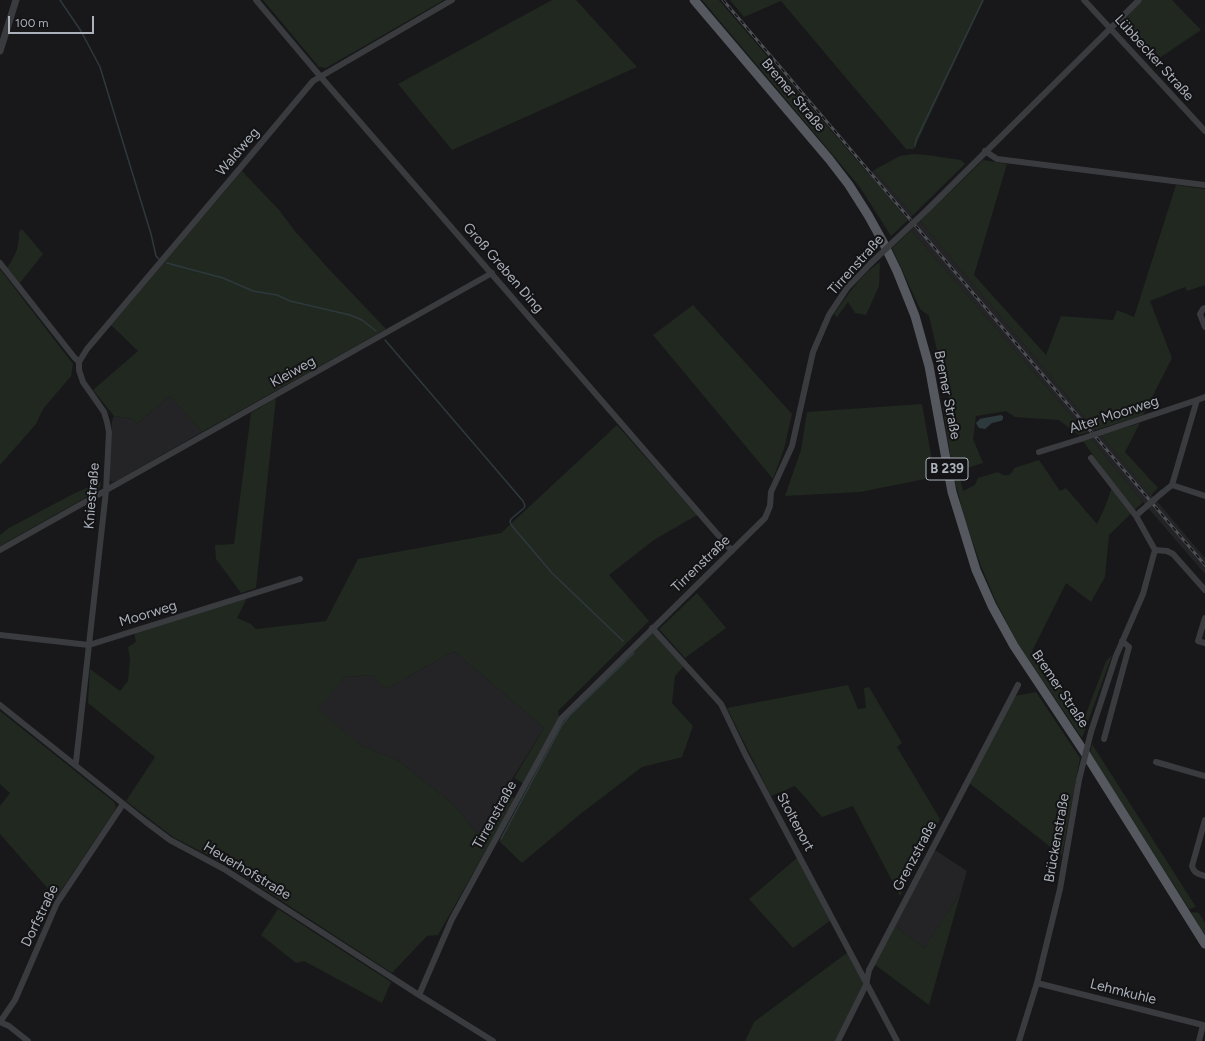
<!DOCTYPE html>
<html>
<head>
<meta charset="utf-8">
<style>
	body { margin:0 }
	#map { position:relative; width:1205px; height:1041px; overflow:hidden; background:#18181a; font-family:Figtree,sans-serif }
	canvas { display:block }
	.scale { position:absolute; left:8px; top:16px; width:86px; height:18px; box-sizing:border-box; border:2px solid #abb1ba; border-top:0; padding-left:5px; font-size:12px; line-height:14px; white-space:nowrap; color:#abb1ba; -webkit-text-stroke:3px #131315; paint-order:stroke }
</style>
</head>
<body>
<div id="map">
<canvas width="1205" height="1041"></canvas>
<div class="scale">100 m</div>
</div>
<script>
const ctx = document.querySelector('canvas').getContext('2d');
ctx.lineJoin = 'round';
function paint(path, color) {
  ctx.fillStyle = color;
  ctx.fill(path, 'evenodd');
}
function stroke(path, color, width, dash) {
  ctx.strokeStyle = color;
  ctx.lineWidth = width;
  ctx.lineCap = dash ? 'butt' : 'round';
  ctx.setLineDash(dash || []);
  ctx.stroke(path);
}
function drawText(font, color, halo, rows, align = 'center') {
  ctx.font = font + ' Figtree,sans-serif';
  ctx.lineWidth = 4;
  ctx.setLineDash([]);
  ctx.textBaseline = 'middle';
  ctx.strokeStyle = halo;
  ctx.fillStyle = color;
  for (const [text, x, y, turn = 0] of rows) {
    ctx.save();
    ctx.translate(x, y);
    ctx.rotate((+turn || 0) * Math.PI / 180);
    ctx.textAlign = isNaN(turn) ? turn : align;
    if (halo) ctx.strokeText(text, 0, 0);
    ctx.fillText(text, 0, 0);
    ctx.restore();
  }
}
const built = new Path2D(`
	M874,170l39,45 -5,5 -40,-45z
	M920,221l176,209 -10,3 -175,-203z
	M170,396l32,36 -84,48 -5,2 -2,-1 -2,-2 3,-58 2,-5 19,3 4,5z
	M1101,435l104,123v16l-62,-72 -52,-63z
	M454,651l90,77 -40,64 -24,44 -27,-32 -54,-43 -37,-15 -45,-37 28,-32 30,-2 4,9 9,4z
	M935,850l32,21 -6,21 -37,56 -30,-23z`);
const green = new Path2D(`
	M263,0h181l-118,68 -7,-1z
	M552,0h24l61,67 -185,83 -54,-66z
	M702,0h17l189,220 -17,16 -32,-50z
	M730,0h254l-70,149h-8l-125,-148 -37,16z
	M1143,0h29l29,30 -49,33 -35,-39z
	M913,154l14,1 34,5 4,4 -52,51 -39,-45 26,-14z
	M983,160l24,4 -33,111 72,80 15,-39 52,4 4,-10 17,7 42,-132 29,4v96l-18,6 -2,-4 -35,14 22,57 -29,57 -47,15 -176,-209z
	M242,171l37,39 15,20 33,37 59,62 -184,103 -32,-36 -33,28 -4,-5 -19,-3 -21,-26 45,-39 -27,-26z
	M22,229l21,25 -24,30 -12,-16c9,-14 12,-19 12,-36z
	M911,230l175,203 -7,2 -20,-15 -44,-3 -9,-6 -30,5 -3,23 10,24 -25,8 5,20 12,-6 3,-7 20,-6c7,5 13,5 16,-4l25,-8 21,31 6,-3 31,36 8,-17 8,-23 -30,-43 8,-2 52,63 -34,33 -4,42 -14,25 -25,-19 -34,68 52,68 22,-58 6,-6 -30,83 -64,-94 -21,-40 -16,-38 -16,-46 -12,-47 -10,-65 6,-6 -20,-86 -9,-7 -28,-61z
	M880,262l-1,24 -13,29 -11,-2 -7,-11 -11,15 -3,-3c13,-18 28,-41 46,-52z
	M0,269l73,95 -2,12 -28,33 -7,15 -36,41z
	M693,305l99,109 -8,35 -11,30 -120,-144z
	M276,398l-20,190 -15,5 -25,-34 -1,-14 19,-1 17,-131z
	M922,404l13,73 -75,15 -75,4 16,-46 6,-38z
	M1140,423l-15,29 33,36 -7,7 -50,-60z
	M617,425l80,90 -43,25 -45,35 40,46 -91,90 1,6 -36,66 -9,-5 30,-50 -90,-77 -66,37 -9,-4 -5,-9 -29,2 -27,32 44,37 37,15 54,43 27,32 24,-44 11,7 -77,136 -11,1 -35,37 -167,-109 -52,-27 -47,-36 29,-44 -67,-54 2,-34 30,22 8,-10 2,-22 -2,-12 8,-5 -2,-10 113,-34 -10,20 14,6 5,5 70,-8 32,-62 143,-26z
	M101,482l-2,8 -99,56v-11l9,-7 64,-34z
	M697,593l29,35 -41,30 -26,-29z
	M652,631l32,35 -9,10 -3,27 21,23 -11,31 -40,10 -63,48 -57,48 -23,-22 64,-120z
	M848,685l10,24 8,-1 -2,-20 5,-1 33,56 -5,4 43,72 -40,77 -47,-90 -31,11 -27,-31 -24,10 -44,-88z
	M1036,692l44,66 -18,98 -93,-73 46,-87z
	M0,711l114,91 2,5 -3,6 -57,85 -56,-64v-28l10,-13 -10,-9z
	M1092,744l104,163 -7,2 -99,-156z
	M798,857l33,63 -38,28 -44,-49z
	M961,892l-32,113 -55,-41 20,-39 30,23z
	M278,909l113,73 -9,21 -78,-42 -8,2 -35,-28z
	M1194,912l5,1 6,10v14l-14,-24z
	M848,952l16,33 -29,56h-90l9,-19z`);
const water = new Path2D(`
	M1001,415l2,1v3l-2,2 -9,2 -7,6 -6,-1 -2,-3 -1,-2 4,-4 4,-1z`);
const stream = new Path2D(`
	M60,0l21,31 19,36 51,167 5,22 3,3
	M915,146l1,-6 67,-140
	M167,263l56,15 30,13 24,4 13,6 60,14 12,5 14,11
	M385,340l138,161 2,5 -1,2 -13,11 -1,3 2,4 40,47 71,68
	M501,839l61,-114 8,-10 64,-62`);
const minor = new Path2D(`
	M256,0l64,76 412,475
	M1084,0l121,131
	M985,151l12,8 208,26
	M928,209l211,-209
	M0,263l74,94 5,5
	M1205,308l-2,1 -3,5 5,13
	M1102,432l95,-32
	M1039,452l42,-13
	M1091,458l45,58
	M1172,485l33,11
	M1162,493l10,-8 25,-85 8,-3
	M0,550l492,-277
	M1155,550l12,1 6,3 32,36
	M1205,618l-7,23 7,2
	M652,628l69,76 24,50 152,287
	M0,635l89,10 211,-66
	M0,705l146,117 24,18 54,29 195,126 74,46
	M1091,732l25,-76 27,-62 12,-44 -19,-34 4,-4
	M1104,739l25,-92 -7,-6
	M1156,762l49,14
	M74,764l2,-2 30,-271 3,-59 -2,-10 -3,-10 -21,-30 -4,-12v-8l8,-13 154,-182 72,-86 139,-81
	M1205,820l-13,46c2,7 6,8 13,10
	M1037,983l166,42 -4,16
	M419,995l33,-76 109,-200 204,-201 5,-12 1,-14 21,-46 21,-94 16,-37 18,-27 24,-25
	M0,1022l15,-22 42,-97 66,-99
	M0,1022l9,4 19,15
	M838,1041l28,-56 3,-15 149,-285
	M1019,1041l18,-58 23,-94 19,-109`);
const tertiary = new Path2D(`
	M0,51l16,-51`);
const primary = new Path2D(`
	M694,0l135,159 20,26 19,30 15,27 14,29 18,45 14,50 23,126 24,78 16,36 22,40 71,107 120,191`);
const rail = new Path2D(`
	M723,0l482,565`);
const minorBridge = new Path2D(`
	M871,263l57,-54
	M1081,439l21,-7
	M1140,512l22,-19
	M1079,780l12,-48`);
const shields = [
	[947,469,42]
];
const shieldNames = [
	["B 239",947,469]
];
const streetNames = [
	["Lübbecker Straße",1154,58,48],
	["Bremer Straße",793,95,50],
	["Waldweg",238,152,-50],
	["Tirrenstraße",856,265,-48],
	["Groß Greben Ding",503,268,49],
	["Kleiweg",293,372,-29],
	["Bremer Straße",947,395,79],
	["Alter Moorweg",1114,415,-18],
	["Kniestraße",92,496,-85],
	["Tirrenstraße",701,564,-44],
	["Moorweg",148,614,-17],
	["Bremer Straße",1060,689,56],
	["Tirrenstraße",495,815,-61],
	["Stoltenort",795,822,62],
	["Brückenstraße",1057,838,-80],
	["Grenzstraße",915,856,-62],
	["Heuerhofstraße",247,871,31],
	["Dorfstraße",40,916,-64],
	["Lehmkuhle",1123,992,14]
];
paint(built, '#242427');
paint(green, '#202820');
paint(water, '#2e393e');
stroke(stream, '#2e393e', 1.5);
stroke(minor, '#393b3f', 6);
stroke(tertiary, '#393b3f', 7);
stroke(primary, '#55585e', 9);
stroke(rail, '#4c4f54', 3);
stroke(rail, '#131315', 1.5, [4.5]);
stroke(minorBridge, '#393b3f', 6);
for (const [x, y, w] of shields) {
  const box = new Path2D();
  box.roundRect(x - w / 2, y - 11, w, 22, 3);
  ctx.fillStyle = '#131315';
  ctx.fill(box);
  stroke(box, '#abb1ba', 1);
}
drawText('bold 13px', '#abb1ba', null, shieldNames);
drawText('14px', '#abb1ba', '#131315', streetNames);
</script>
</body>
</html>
